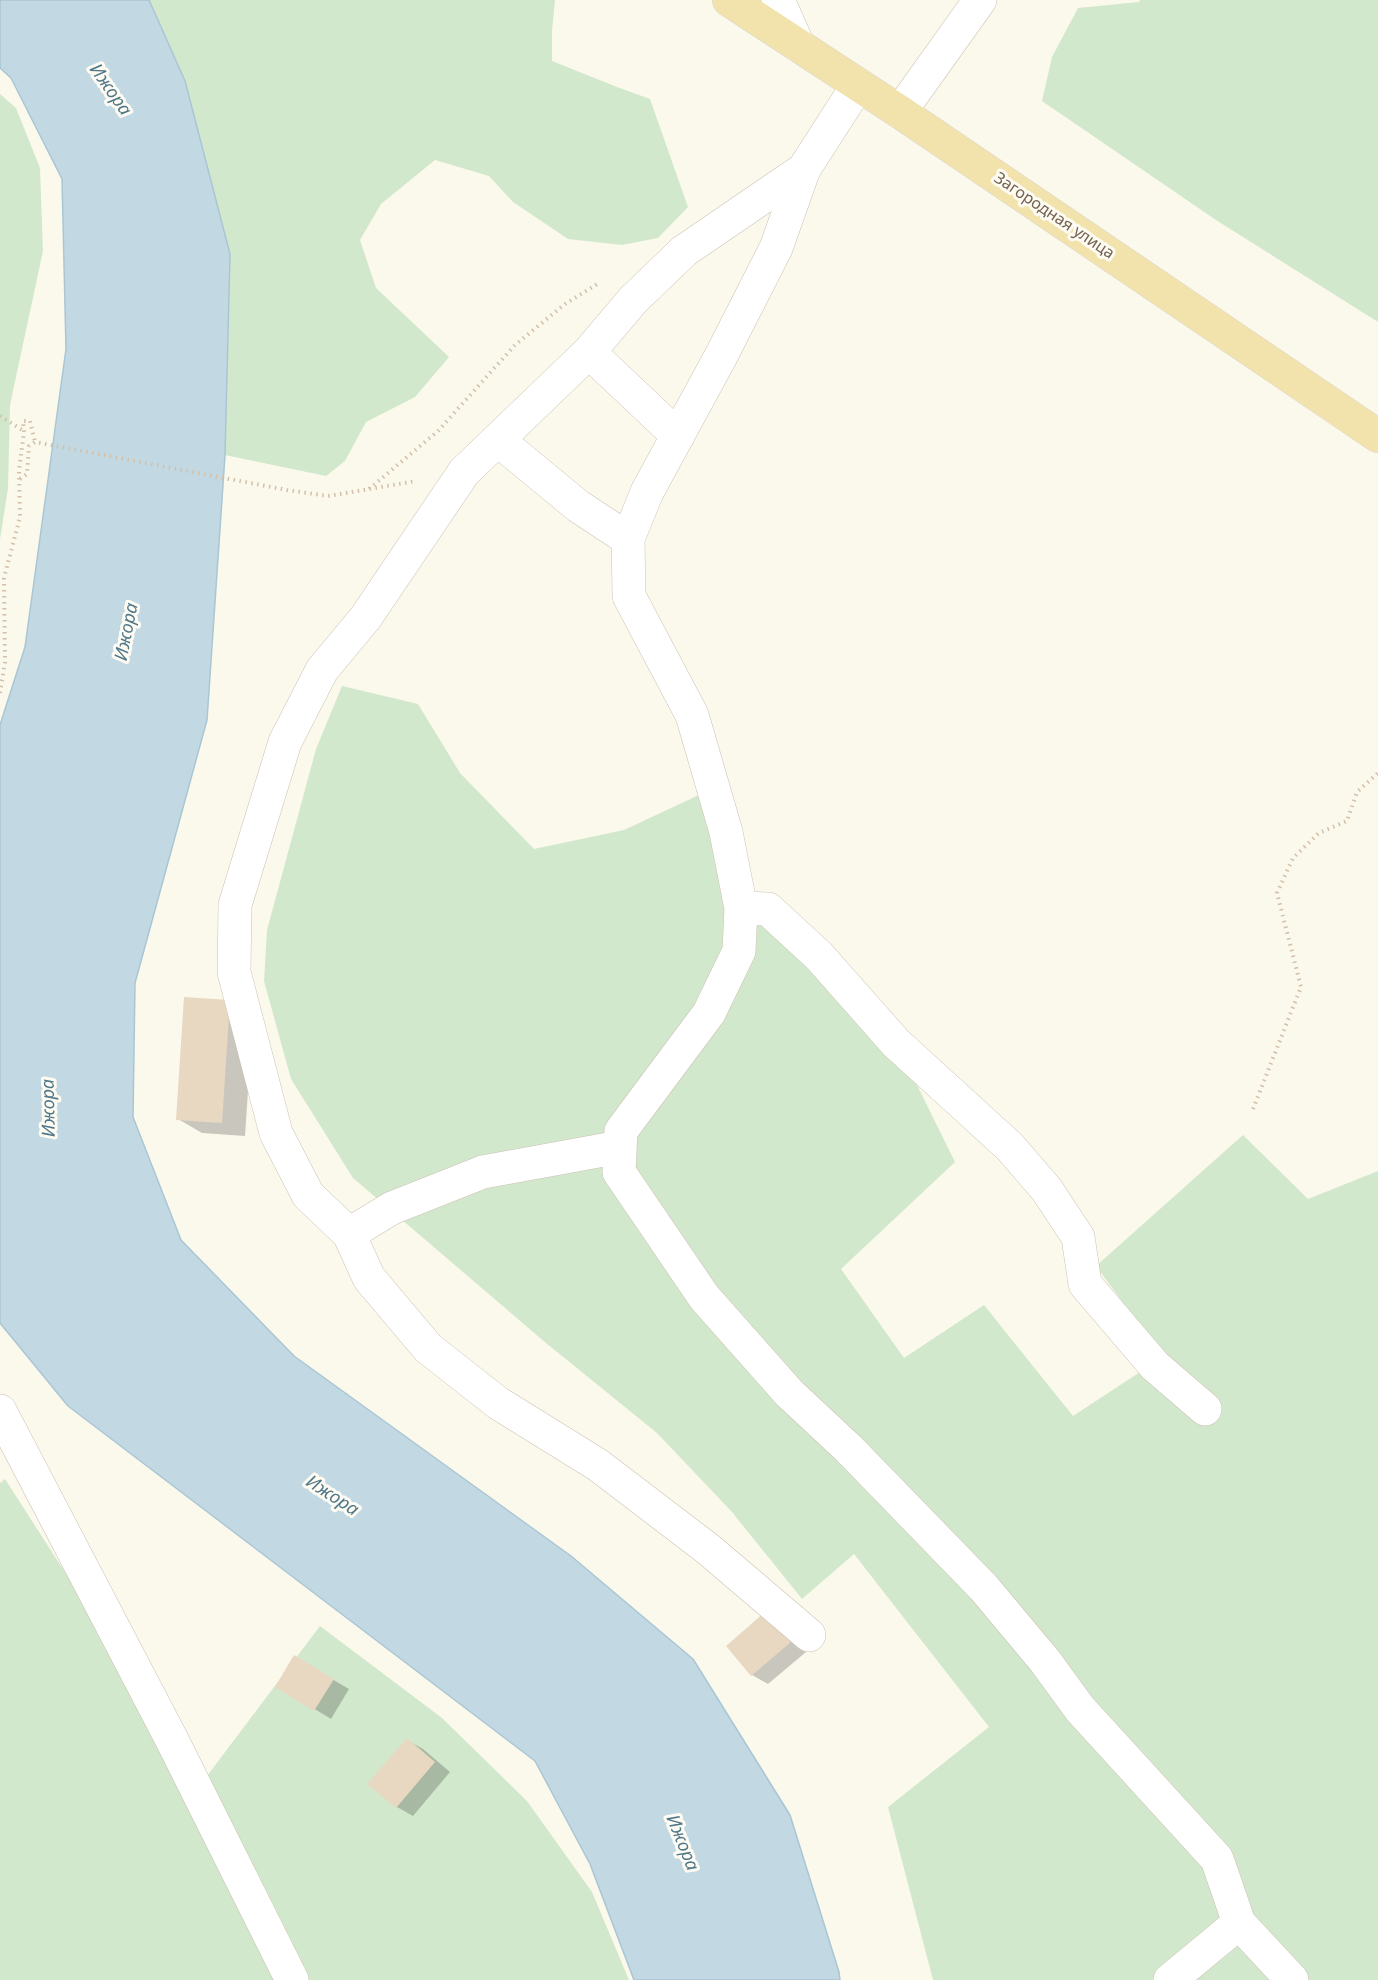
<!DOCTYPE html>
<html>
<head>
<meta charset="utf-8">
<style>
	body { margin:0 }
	canvas { display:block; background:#fbf8ec }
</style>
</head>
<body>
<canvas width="1378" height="1980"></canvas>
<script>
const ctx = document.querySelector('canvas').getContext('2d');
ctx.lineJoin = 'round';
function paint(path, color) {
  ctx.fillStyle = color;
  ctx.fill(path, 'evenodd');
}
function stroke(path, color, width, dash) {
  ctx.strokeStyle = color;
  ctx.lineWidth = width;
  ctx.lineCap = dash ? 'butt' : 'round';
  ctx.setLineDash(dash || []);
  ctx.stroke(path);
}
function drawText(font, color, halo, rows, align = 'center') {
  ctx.font = font + ' "Noto Sans",sans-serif';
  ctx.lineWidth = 6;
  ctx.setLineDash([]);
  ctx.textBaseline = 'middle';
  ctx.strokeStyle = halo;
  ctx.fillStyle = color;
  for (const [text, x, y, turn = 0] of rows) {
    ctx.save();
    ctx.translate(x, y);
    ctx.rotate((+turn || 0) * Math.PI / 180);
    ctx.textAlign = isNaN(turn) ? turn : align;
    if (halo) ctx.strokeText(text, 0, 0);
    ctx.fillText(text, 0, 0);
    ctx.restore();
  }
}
const green = new Path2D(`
	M149,0h406l-3,31v30l65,26 33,12 38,108 -30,31 -36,7 -54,-6 -55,-37 -24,-26 -54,-16 -54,44 -21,36 16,48 73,69 -34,40 -49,25 -21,39 -19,15 -101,-21 5,-201z
	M1140,0h238v322l-162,-102 -174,-119 10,-44 26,-49 61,-6z
	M0,94l16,14 24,60 3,83 -33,154 -2,83 -8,51z
	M342,686l76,18 42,69 74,76 90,-19 77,-36 37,92 144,128 73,148 -114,107 63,89 80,-53 89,111 90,-59 -67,-91 147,-131 65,64 70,-28v809h-445l-45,-173 101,-80 -135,-173 -52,45 -70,-87 -75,-79 -111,-90 -193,-165 -62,-99 -27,-98 3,-51 49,-181z
	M5,1479l196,305 119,-158 122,92 85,83 65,91 37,88h-629v-497z`);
const water = new Path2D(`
	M0,0h149l36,81 45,173 -5,201 -18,265 -72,263 -2,134 48,123 113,116 277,200 122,103 97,156 49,157 1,8h-206l-44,-116 -55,-103 -467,-355 -68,-83v-598l25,-78 41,-298 -4,-170 -51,-101 -11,-10z`);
const shadow = new Path2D(`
	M229,1002l24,14 -8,120 -43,-3 -24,-14z
	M781,1623l25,29 -38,32 -16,-9z
	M294,1657l55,32 -18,30 -54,-33z
	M407,1740l16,9 27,23 -37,44 -16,-9z`);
const building = new Path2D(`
	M184,997l46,3 -8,123 -46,-3z
	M765,1612l26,30 -40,34 -25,-30z
	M294,1655l40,24 -20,32 -39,-24z
	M407,1738l28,24 -39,46 -29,-24z`);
const path = new Path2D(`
	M0,416l24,15
	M20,479l7,-5 2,-28 6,-4 252,48 41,6 88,-15
	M369,489l69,-58 77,-86 50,-41 34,-21
	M0,693l5,-31 -1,-84 16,-61 -1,-47 5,-38 -1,-11h7l5,21
	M1253,1109l48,-122 -24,-94 16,-35 26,-25 28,-12 10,-29 21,-19`);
const minor = new Path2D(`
	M778,0l20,45
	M858,85l-54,84 -28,79 -55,108 -74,136 -19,47 1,57 63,119 34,117 15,76 -2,43 -30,62 -88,118 -2,41 85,125 85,96 60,56 135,139 61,73 35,48 137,150 22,64 53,57
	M900,112l80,-112
	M804,169l-120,82 -51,49 -44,52 -125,120 -98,145 -44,53 -37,72 -50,163 -1,67 42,161 32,62 41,39 20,44 59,70 70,55 100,62 110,84 101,86
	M589,352l89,84
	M498,440l80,66 50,33
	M741,908l27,1 51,47 77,87 114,104 37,43 31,47 7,47 70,82 50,43
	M349,1234l43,-26 91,-36 137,-25
	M0,1411l172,329 120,240
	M1170,1980l69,-57`);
const major = new Path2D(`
	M729,0l171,112 478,324`);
const streetNames = [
	["Загородная улица",1054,216,34]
];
const waterNames = [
	["Ижора",110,90,55],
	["Ижора",127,632,-79],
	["Ижора",49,1108,-91],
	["Ижора",332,1496,33],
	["Ижора",682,1843,68]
];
paint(green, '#d2e8cc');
paint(water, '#c2d9e3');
stroke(water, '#aac6d4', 1.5);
paint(shadow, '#0003');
paint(building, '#e8d8c2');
stroke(minor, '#ccc2b3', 34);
stroke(major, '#dbd6d2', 34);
stroke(path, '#d3c0a9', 4, [1.5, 4.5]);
stroke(minor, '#fff', 33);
stroke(major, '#f2e3ad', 33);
drawText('16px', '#746351', '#fefbf3', streetNames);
drawText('italic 18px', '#50788b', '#fefbf3', waterNames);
</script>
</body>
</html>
